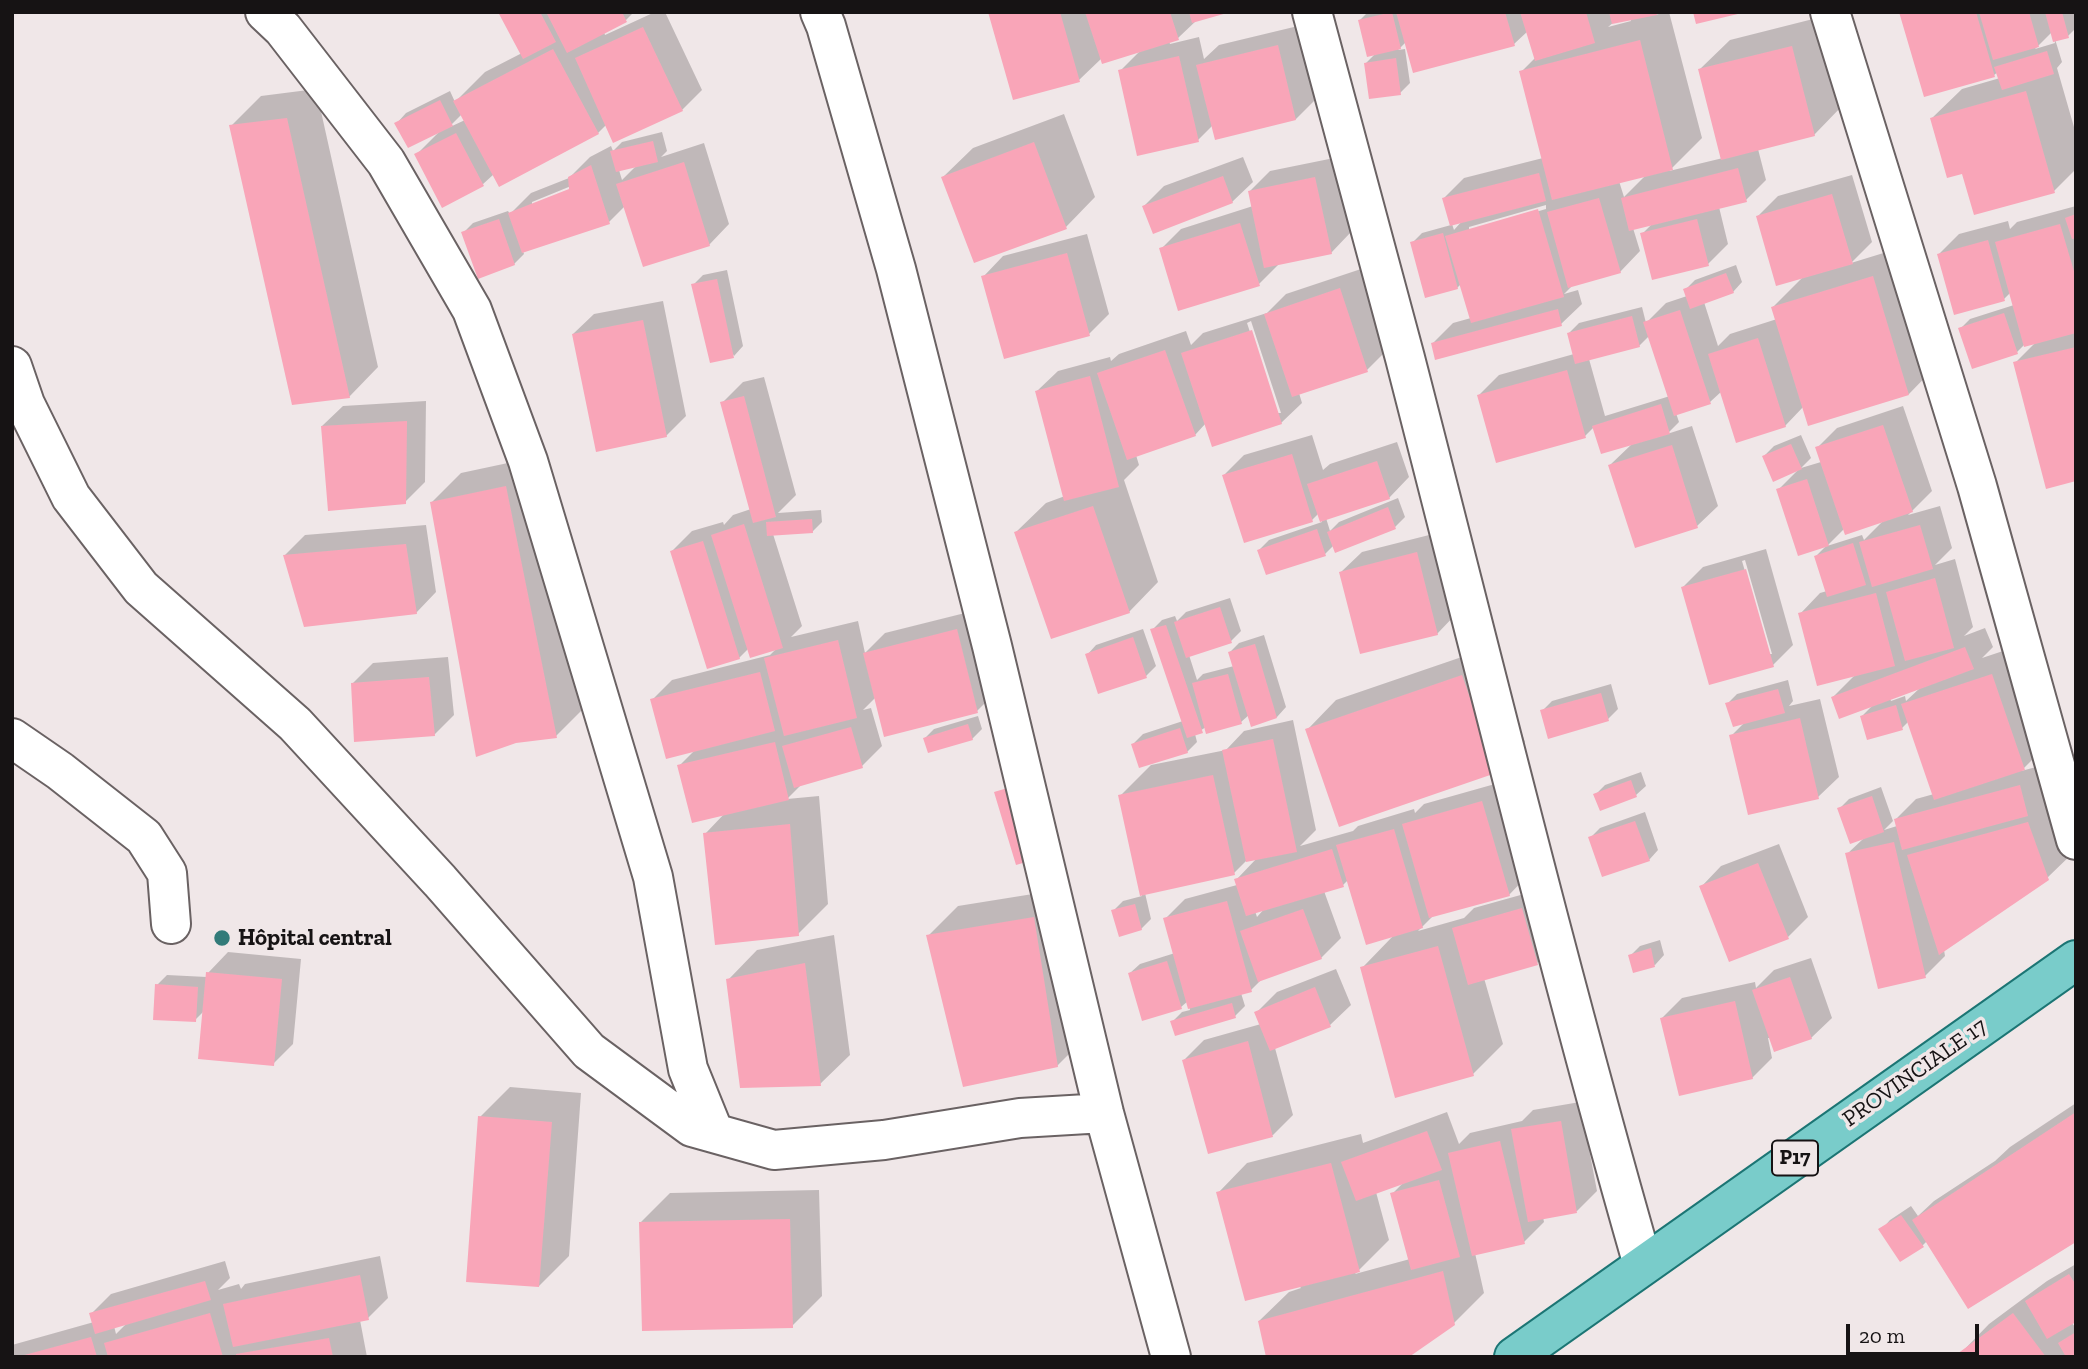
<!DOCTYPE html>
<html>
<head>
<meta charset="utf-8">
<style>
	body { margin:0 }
	#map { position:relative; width:2088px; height:1369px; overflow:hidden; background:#f0e7e8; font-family:"Zilla Slab",serif }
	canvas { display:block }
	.frame { position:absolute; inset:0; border:14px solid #161314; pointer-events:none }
	.scale { position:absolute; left:1846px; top:1324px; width:133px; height:32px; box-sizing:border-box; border:4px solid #161314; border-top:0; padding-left:9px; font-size:21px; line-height:24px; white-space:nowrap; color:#161314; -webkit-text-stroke:5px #f0e7e8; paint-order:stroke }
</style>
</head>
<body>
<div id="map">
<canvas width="2088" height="1369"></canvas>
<div class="frame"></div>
<div class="scale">20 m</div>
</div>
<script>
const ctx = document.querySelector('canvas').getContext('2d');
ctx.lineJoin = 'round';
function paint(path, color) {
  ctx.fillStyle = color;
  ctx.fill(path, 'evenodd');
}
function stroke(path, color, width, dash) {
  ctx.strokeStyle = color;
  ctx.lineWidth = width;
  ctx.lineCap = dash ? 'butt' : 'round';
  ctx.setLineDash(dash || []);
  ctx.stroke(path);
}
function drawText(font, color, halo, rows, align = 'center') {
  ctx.font = font + ' "Zilla Slab",serif';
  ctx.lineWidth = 7;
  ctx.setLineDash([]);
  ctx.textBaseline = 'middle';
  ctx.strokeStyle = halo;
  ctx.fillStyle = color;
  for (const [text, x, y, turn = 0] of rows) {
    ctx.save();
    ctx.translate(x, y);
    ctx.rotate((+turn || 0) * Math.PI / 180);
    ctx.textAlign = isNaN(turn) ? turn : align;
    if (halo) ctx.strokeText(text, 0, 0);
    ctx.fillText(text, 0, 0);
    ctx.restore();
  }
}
const shadow = new Path2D(`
	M500,12h134l-8,8 -22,12 1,3 50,-23h10l37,78 -20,20 -75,14 -9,9 -104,41 -12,11 -65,-31 22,-22 -42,-9 9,-10 44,-22 5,11 30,-30 37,-19zM462,114l3,6 -15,7h-1z
	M990,12h233l-26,8 -19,18 -9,3 1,3 29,-7 5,22 15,-14 79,-19 18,73 -20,20 -83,6 -15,15 -78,-69 20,-20 -38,7 -23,22z
	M1368,12h289l-3,3 15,-3 33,126 -33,33 54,-13 -23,-89 30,-29 91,-23 22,88 -29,30 -56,14 8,31 -20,20 -27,7 9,37 -20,20 -66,-30 10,-10 -19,4 7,23 -20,21 -46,12 -10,10 14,-4 4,14 -21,20 -128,19 20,-20 18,-5 -10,-34 -4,4 -45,-45 10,-10 29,-8 -7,-27 20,-20 79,-20 -22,-86 15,-15 -8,-26 -14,13 -108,-2 -8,8 7,-1 5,34 -10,10 -34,-30 10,-10 -16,-33zM1630,18l1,3 -23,6 6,-5zM1646,175l-22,22 -5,-16zM1546,205v4l-77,22v-4zM1462,221l-8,9 -2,-6z
	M1901,12h173l2,16 -8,8 -13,3 7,23 -5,6 19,66v35l-22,22 -91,-19 -31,-54 30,-29 38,-11 -2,-6 -4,3zM2052,32l3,11 -20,6z
	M316,89l62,278 -29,30 -118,-271 30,-30z
	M1064,114l31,83 -29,30 -123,-50 30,-29z
	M662,132l5,19 -6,6 43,-14 25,81 -20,21 -84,-39 -16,16 -86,29 1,3 -10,10 -51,-31 10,-10 35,-12 2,3 21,-21 38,-15 21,-21 21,-11 2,5 9,-9zM637,165l-15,15 -3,-10zM576,184l1,3 -45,19v-4z
	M1243,157l10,25 -21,20 -88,4 20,-20z
	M1334,158l17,74 -20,21 -52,11 -20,20 -98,-35 20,-20 72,-23 -3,-15 20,-20z
	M1852,175l20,67 -21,21 52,-16 35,117 -29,30 -105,12 -19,20 -63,-35 -12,11 -34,11 3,9 -12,12 25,-8 26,80 -21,20 -87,-61 23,-22 -39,-16 -9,9 -107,-40 21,-21 75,-21 -5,-21 10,-10 63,-16 4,16 20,-20 21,-7 -2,-6 10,-10 41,-15 6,17 -9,10 -29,10 14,44 12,-12 47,-15 -4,-12 31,-31 -46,-60 20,-20zM1650,335l20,61 -65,20 -16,-57 50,-13z
	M2076,206v273l-61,-116 22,-22 -13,4 -7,7 -57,-23 10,-10 44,-14 -3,-13 -7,7 -65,-45 20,-20 49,-13 2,8 7,-7z
	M1087,234l22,80 -20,20 -106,-57 20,-21z
	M1361,269l26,81 -20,20 -68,23 3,10 -21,20h-75l-11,12 -59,20 3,10 -15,15 34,102 -29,30 -113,-80 30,-29 19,-7 -28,-105 21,-20 52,-14 1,4 8,-7 67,-23 5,14 12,-12 64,-20 19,-19zM1251,321l30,92h-4l-30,-90z
	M727,270l16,76 -9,10 -41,-71 10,-10z
	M663,301l23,115 -20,20 -93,-102 21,-20z
	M764,377l32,118 -18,18 43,-3 1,12 -10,10 -39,2 29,92 -11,11 67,-16 7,32 20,-20 92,-23 20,81 -20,20 -101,-14 -13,13 8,-2 11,38 -20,20 -59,17 -16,16 32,-3 9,108 -30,30 -93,-100 20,-21 -46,-47 17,-17 -44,-49 20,-20 98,-25 7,-7h-28l-10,10 -67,-107 20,-20 31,-9 1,3 9,-10 18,-6 -29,-106 21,-21z
	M426,401l-1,81 -20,20 -83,-76 21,-20z
	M1903,406l29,85 -24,24 32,-9 12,42 -17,17 20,-6 18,68 -9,9 21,-8 8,19 -11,11 39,-13 32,94 -32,32 19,-5 36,84 -29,28 -103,72 1,6 -20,20 -78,-122 17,-16 -25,-29 10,-10 32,-12 12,34 -9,9 13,-4 -2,-6 21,-21 18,-5 -25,-73 -7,7 -40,-12 12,-12 -41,-7 23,-23 -56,-60 20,-21 7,-2 -11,-35 11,-11 -49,-55 20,-20 -34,-14 10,-10 27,-11 10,23 -10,10 20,-6 -4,-14 20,-20zM1883,521l-19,19 -2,-5 -35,11 17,-17zM1921,687l-15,14 -1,-5 -14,5 -1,-3z
	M1312,435l11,35 7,-6 67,-22 12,35 -20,21 -63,20 4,13 9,-9 59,-24 7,19 -10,10 -59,24 -2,-6 -9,9 -66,-4 10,-10 53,-18 -3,-9 -7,7 -88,-45 20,-20z
	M536,457l50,249 -30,30 -125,-233 30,-30z
	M426,525l10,67 -20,21 -131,-58 20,-20z
	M1437,533l20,80 -20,21 -96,-62 21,-20z
	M1766,549l27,96 -20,20 -90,-78 20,-20zM1745,560l27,94h-3l-27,-93z
	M1230,598l11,33 -10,10 -42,14 8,25 6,-6 31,-8 -5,-13 10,-10 25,-8 22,72 -9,10 -28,-2 -8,7 -35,5 -11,7 2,8 -10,10 -54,-8 10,-10 40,-13 -31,-91 10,-10 13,-4 2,5 9,-9z
	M1143,629l13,37 -10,10 -59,-21 9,-10z
	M1491,647l34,95 -30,30 -188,-42 29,-30z
	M448,657l6,58 -20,20 -82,-51 21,-21z
	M1788,680l5,21 -4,5 31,-7 19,78 -21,20 -87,-61 14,-14 -18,-18 10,-10z
	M1611,684l7,25 -10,10 -66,-8 10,-10z
	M978,716l4,13 -10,10 -47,-1 9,-9z
	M1293,720l23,110 -16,16 53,-15 5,-5 56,-17 1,4 9,-9 78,-22 27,92 -20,21 -75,20 -16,16 46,-13 10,-10 68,-19 16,54 -21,20 -53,15 19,66 -30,30 -111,-106 32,-33 -46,-55 -5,5 -19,6 17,47 -20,20 -58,20 -12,12 -10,3 4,13 -10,10 -63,6 10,-10 8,-2 -2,-9 -7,6 -51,-34 10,-9 35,-11 -10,-34 20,-20 52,-14 -1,-5 21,-22 -10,2 -13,13 -89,20 6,26 -10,10 -28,-18 10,-10 19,-5 -22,-100 31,-31 75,-15 18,-19zM1265,908l-8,9 -2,-6z
	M1641,772l5,14 -10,9h-41l10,-10z
	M1645,812l13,38 -9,10 -59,-22 10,-10z
	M1779,844l29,73 -20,20 -87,-50 20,-21z
	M1064,889l23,147 -30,30 -129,-130 30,-30z
	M834,935l16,120 -30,29 -92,-104 29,-30z
	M1660,940l4,15 -9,10 -25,-9 10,-10z
	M228,952l73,7 -8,85 -20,20 -69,-53 -9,9 -38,-35 10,-10 40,2 1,-4z
	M1811,958l21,60 -21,20h-43l4,20 -20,20 -90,-60 20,-20 73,-16 1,6 18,-18z
	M1336,969l15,36 -21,20 -55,23 18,67 -20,20 -64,17 -25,-92 20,-20 57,-16 -4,-12 20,-20z
	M510,1087l71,6 -12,163 -30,30 -59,-169z
	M1580,1102l17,89 -20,20 -34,6 1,5 -20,20 -49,11 9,40 -30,30 -195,-2 30,-29 12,-4 -83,-95 29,-30 114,-29 2,9 84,-31 12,32 11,-11 52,-12 11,-11zM1404,1182l-12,12 18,65 -55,15 34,-34 -13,-48z
	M2076,1103v137l-149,1 -5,5 -41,-16 9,-10 21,-14 7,10 16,-15 61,-40 15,-14z
	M819,1190l3,106 -30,30 -152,-103 30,-30z
	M380,1256l8,42 -20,20 -8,2 7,37h-355v-12l82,-23 -3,-8 20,-20 114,-33 5,17 -12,12 21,-6 2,5 4,-5zM127,1323l-11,11 -2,-8z
	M2076,1264v56l-5,2 5,6v29h-114l-2,-3 29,-30 58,-43z`);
const building = new Path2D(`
	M498,12h42l16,30 -33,17z
	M546,12h76l5,10 -60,31z
	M988,12h72l20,70 -67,18z
	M1085,12h85l9,28 -77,24z
	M1189,12h38v1l-35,10z
	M1392,12l9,37 -34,8 -9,-37z
	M1396,12h109l10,34 -102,27z
	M1520,12h66l9,31 -60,18z
	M1609,12h47l1,3 -45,9z
	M1693,12h49v1l-46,11z
	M1899,12h77l19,65 -71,20z
	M1979,12h50l10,35 -46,13z
	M2045,12h17l7,26 -16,4z
	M643,27l40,84 -70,32 -38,-85z
	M1640,40l33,130 -121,30 -33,-129z
	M1278,45l18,75 -81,20 -19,-75z
	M1792,46l23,90 -94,24 -23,-91z
	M553,49l46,85 -100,53 -46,-86z
	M2047,51l7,23 -52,16 -8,-23z
	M1179,56l20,86 -62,14 -19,-86z
	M1396,58l5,37 -32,4 -5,-36z
	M2026,91l29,102 -81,22 -12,-41 -15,4 -17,-60z
	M440,100l13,26 -45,22 -14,-25z
	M287,118l63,280 -58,7 -63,-280z
	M456,133l28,53 -42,22 -28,-54z
	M653,141l5,21 -42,10 -6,-21z
	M1034,142l33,87 -93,34 -33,-86z
	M684,162l26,84 -67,21 -27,-83z
	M591,165l19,59 -88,29 -14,-40 61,-24 -1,-12z
	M1738,168l9,34 -118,29 -8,-33z
	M1539,173l7,28 -96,25 -8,-28z
	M1223,176l10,27 -80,31 -11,-28z
	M1315,177l17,77 -68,14 -16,-77z
	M1832,194l21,70 -77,22 -20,-70z
	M1599,198l22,75 -53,15 -21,-76z
	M1538,209l26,88 -93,26 -26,-87z
	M2076,214v24l-4,1 -7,-21z
	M499,219l16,46 -37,14 -17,-47z
	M1697,219l12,47 -57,14 -12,-47z
	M1240,223l20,63 -82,25 -19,-63z
	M2060,224l16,54v55l-52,14 -29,-105z
	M1443,233l15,56 -33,9 -15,-56z
	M1988,240l17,61 -51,14 -17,-61z
	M1067,253l23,83 -86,23 -23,-83z
	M1726,273l8,20 -44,16 -7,-20z
	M1873,276l36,119 -101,31 -37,-119z
	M717,279l17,79 -24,5 -19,-79z
	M1340,288l28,84 -76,25 -28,-83z
	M1558,309l4,17 -127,34 -4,-17z
	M1680,310l31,94 -37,12 -31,-94z
	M2004,313l14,41 -46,15 -14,-41z
	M1632,316l8,31 -65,17 -8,-31z
	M643,320l24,117 -71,15 -24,-118z
	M1252,330l30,94 -70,23 -31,-94z
	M1758,338l28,89 -50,16 -28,-89z
	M2076,347v134l-30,8 -33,-127z
	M1165,350l31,86 -69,24 -30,-87z
	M1567,370l19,68 -90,25 -19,-68z
	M1090,376l29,111 -55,14 -29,-110z
	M744,396l32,121 -23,6 -33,-121z
	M1661,404l9,30 -69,20 -9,-28z
	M407,421l-1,83 -78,7 -7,-85z
	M1883,425l30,87 -68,23 -30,-88z
	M1791,444l11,25 -29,13 -11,-26z
	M1672,445l26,83 -63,20 -27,-83z
	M1292,454l21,68 -69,21 -22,-68z
	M1377,461l13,38 -70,23 -13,-38z
	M1807,479l22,67 -31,10 -22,-67z
	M506,486l51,252 -41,5 -40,14 -46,-255z
	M1093,506l37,107 -79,26 -37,-107z
	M1388,507l8,22 -61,24 -8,-21z
	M812,519l1,14 -46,3 -1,-14z
	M744,524l39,124 -33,10 -39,-123z
	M1920,525l13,44 -61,18 -13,-45z
	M1317,529l9,27 -60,19 -9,-25z
	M703,541l37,118 -33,10 -37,-118z
	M1853,543l13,42 -39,12 -13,-41z
	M406,544l11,70 -113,13 -21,-72z
	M1417,552l21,83 -78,19 -21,-82z
	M1746,569l28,98 -65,18 -28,-98z
	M1935,578l19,70 -49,13 -19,-69z
	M1876,593l19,73 -78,20 -19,-73z
	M1220,607l12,36 -46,15 -12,-36z
	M1166,625l37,108 -16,5 -37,-109z
	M957,629l21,84 -94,24 -21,-84z
	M1133,637l14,41 -49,16 -13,-40z
	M838,640l19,78 -73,18 -20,-78z
	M1255,644l22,74 -26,9 -23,-75z
	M1965,647l9,22 -135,50 -8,-22z
	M760,672l15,59 -109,28 -16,-60z
	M1228,674l14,50 -36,10 -14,-51z
	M1992,674l33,96 -91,30 -33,-96z
	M1462,675l34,98 -157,54 -34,-98z
	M429,677l6,59 -81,6 -3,-59z
	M1778,689l7,24 -52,14 -8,-24z
	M1601,693l8,28 -61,18 -8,-29z
	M1896,705l7,25 -36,10 -7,-24z
	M1800,718l19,81 -71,16 -19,-80z
	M968,724l5,16 -45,13 -5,-15z
	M851,727l12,41 -69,20 -12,-42z
	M1180,728l8,25 -49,15 -8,-24z
	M1273,739l24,113 -51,10 -24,-112z
	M775,742l14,58 -97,23 -15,-58z
	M1213,775l22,100 -95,21 -22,-101z
	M1631,780l6,17 -37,14 -7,-17z
	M2020,785l8,31 -126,34 -8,-31z
	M1011,787l22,73 -17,5 -22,-73z
	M1872,796l12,36 -34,12 -13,-36z
	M1482,801l28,95 -81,22 -27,-94z
	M1635,821l15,40 -48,16 -14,-40z
	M2028,822l21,58 -110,75 -32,-100z
	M790,824l9,112 -84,9 -12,-112z
	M1394,829l29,99 -57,17 -30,-100z
	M1894,842l32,136 -48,11 -33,-136z
	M1332,849l12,38 -98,29 -12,-37z
	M1758,863l31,76 -60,23 -30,-76z
	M1227,901l25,91 -64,17 -25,-91z
	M1135,904l7,26 -23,7 -8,-27z
	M1522,908l16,57 -70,20 -16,-57z
	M1303,909l19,50 -64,23 -18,-51z
	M1034,917l24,150 -95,20 -37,-152z
	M1438,946l36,130 -79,22 -35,-131z
	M1651,948l4,19 -22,6 -5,-18z
	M1167,961l15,48 -40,12 -14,-48z
	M805,963l16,123 -81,2 -14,-109z
	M206,972l76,7 -8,87 -76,-7z
	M1790,977l22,62 -38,13 -22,-62z
	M155,984l43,3 -2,35 -43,-2z
	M1315,987l16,40 -61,24 -16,-39z
	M1735,1001l18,78 -74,17 -19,-78z
	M1232,1003l4,15 -61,18 -5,-15z
	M1248,1041l25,96 -65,17 -26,-94z
	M2076,1112v130l-108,67 -56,-89z
	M478,1116l74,6 -13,165 -73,-5z
	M1561,1121l16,92 -49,9 -17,-93z
	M1427,1131l15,39 -86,31 -15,-39z
	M1500,1141l25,103 -53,12 -24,-103z
	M1331,1163l29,109 -115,29 -29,-109z
	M1439,1180l21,77 -49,13 -21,-77z
	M1901,1215l23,32 -24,15 -22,-33z
	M790,1219l3,109 -151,3 -3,-109z
	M1443,1271l12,54 -46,32h-143l-8,-36z
	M2069,1274l7,11v37l-29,17 -22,-38z
	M360,1275l9,45 -136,27 -10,-43z
	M205,1281l6,19 -116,34 -6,-21z
	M210,1313l13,44h-115l-4,-14z
	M2013,1313l33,44h-86l-3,-3z
	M2076,1332v25h-10l-8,-14z
	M91,1337l6,20h-76v-1z
	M329,1338l4,19h-97v-3z`);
const minor = new Path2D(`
	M265,12l18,17 103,133 86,148 56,151 125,416 35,192 26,64
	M820,12l6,14 70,243 96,377 112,467 67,244
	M1312,12c31,116 63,231 93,346 78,303 152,607 238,907
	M1830,12l147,474 99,354
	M12,366l13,38 46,93 70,91 154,136 145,157 149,170 103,76 82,23 110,-10 136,-22 84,-5
	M12,738l48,33 84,66 23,36 4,51`);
const major = new Path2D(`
	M1514,1357l562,-397`);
const markers = [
	[222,938,9,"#327b79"]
];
const shields = [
	[1795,1158,46]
];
const shieldNames = [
	["P17",1795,1158]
];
const poiNames = [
	["Hôpital central",238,938]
];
const streetNames = [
	["PROVINCIALE 17",1915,1073,-35]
];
paint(shadow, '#0003');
paint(building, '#f9a5b8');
stroke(minor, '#6a6263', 42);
stroke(major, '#1c7574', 42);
stroke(minor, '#fff', 38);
stroke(major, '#79ccca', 38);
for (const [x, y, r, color] of markers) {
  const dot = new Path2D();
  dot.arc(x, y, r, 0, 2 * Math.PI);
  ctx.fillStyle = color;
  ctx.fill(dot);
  stroke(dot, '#f0e7e8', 2.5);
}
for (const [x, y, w] of shields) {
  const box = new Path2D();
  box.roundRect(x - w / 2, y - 17.5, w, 35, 5);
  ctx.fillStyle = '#f0e7e8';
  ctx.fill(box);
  stroke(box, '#161314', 2);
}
drawText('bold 21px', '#161314', null, shieldNames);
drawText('bold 23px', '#161314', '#f0e7e8', poiNames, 'left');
drawText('23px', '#161314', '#f0e7e8', streetNames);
</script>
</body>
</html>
